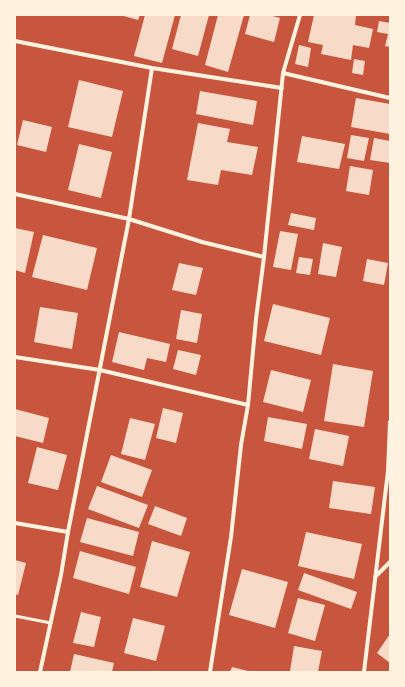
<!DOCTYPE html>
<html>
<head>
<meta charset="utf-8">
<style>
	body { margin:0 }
	#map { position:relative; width:405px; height:687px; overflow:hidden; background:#c8553d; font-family:Ubuntu,sans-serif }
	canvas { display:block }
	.frame { position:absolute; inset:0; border:16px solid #fff3e0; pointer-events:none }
</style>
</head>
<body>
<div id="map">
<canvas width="405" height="687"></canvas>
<div class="frame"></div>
</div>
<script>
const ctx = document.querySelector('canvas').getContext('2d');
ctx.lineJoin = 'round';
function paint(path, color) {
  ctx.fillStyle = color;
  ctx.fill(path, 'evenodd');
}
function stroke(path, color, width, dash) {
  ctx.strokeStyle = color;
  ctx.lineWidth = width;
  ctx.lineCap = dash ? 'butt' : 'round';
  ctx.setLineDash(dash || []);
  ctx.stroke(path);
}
const building = new Path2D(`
	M120,15h20l-2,5z
	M145,15h30l-13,48 -28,-7z
	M181,15h28l-11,41 -26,-7z
	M218,15h26l-16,57 -23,-7z
	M250,15h19l11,3 -6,24 -29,-8z
	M314,15h42l-1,10 18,4 -4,19 -16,-3 -2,15 -30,-6 2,-9 -15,-3z
	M379,21l11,2v24l-5,-1 3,-12 -11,-2z
	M299,45l12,3 -3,19 -13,-3z
	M354,59l11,2 -2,14 -11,-2z
	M79,80l44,11 -11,46 -44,-10z
	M200,91l57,10 -4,24 -57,-11z
	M356,98l34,6v30l-39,-7z
	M23,120l29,7 -6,25 -29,-7z
	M198,123l32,6 -3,13 31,5 -6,28 -31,-5 -3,15 -31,-5z
	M351,135l18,3 -5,23 -17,-3z
	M302,136l43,8 -6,25 -42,-7z
	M374,138l16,3v22l-20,-3z
	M79,144l33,8 -11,46 -33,-8z
	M350,166l23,4 -4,25 -23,-4z
	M291,213l25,5 -2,12 -26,-5z
	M15,228l19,4 -9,41 -10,-3z
	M280,231l18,3 -7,36 -18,-3z
	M43,235l54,13 -10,42 -55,-13z
	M323,243l19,4 -6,30 -18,-3z
	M299,257l14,2 -3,16 -14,-2z
	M367,259l21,4 -4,22 -21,-4z
	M179,263l24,5 -7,27 -24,-5z
	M273,304l57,14 -9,37 -57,-14z
	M40,307l38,6 -6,36 -38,-7z
	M181,310l21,4 -5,29 -21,-4z
	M119,332l51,12 -4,18 -19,-4 -3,12 -32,-8z
	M178,350l23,5 -5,20 -23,-6z
	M333,364l40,7 -9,56 -40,-6z
	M271,370l40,10 -8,32 -40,-10z
	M163,408l20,5 -7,30 -20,-5z
	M15,409l34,9 -6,25 -28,-7z
	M268,417l39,7 -5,25 -38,-8z
	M130,418l25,6 -10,36 -24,-6z
	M315,429l34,7 -6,30 -34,-7z
	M37,447l30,8 -9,35 -30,-7z
	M111,455l41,15 -10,27 -41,-15z
	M333,481l42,6 -4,27 -42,-6z
	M97,486l51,19 -9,23 -51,-19z
	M155,506l32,12 -6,18 -33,-12z
	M87,518l52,14 -6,24 -53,-14z
	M306,532l56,12 -8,35 -56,-13z
	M152,541l38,11 -13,45 -37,-10z
	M80,551l56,16 -7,27 -56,-16z
	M15,560l11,3 -8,32 -3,-1z
	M242,569l46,13 -13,46 -46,-13z
	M304,573l53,19 -6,17 -53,-19z
	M298,598l27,7 -10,36 -27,-8z
	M81,612l20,5 -7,30 -21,-4z
	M133,618l32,8 -9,35 -32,-8z
	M390,634v29l-13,-10z
	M294,646l28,5 -4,21 -28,-1z
	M74,654l40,9 -2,9h-42z
	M232,667l16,4v1h-18z`);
const service = new Path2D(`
	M15,616l36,7`);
const minor = new Path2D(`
	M15,41l137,27 130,20
	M283,73l107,25
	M15,194l114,25 73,23 62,15
	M15,357l85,13 148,35
	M15,523l53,9
	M375,577l15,-15
	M40,672l21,-97 7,-43 61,-313 23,-151
	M210,672l21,-135 10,-92 7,-40 8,-86 8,-62 19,-184 17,-58
	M364,672l24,-201 2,-49`);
paint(building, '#f7dbc8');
stroke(service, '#fff3e0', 3);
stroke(minor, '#fff3e0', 4);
</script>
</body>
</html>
